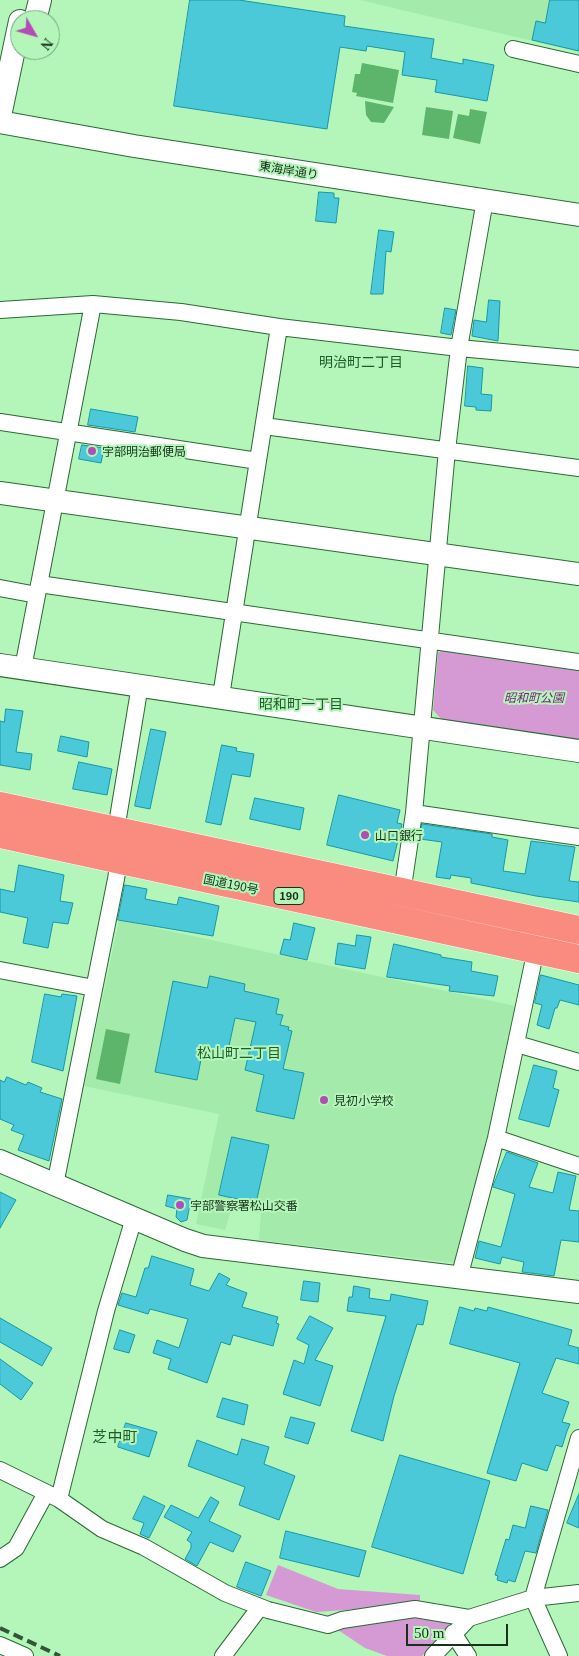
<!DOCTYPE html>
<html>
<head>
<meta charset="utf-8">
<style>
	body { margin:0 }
	#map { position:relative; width:579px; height:1656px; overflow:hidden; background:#b4f5ba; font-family:Georgia,serif }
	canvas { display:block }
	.north { position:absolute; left:10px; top:10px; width:50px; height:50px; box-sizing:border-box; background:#b4f5ba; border:1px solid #75a77a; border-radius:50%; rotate:128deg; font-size:14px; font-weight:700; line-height:20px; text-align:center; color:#17311b }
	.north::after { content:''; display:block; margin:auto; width:18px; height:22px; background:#b24db3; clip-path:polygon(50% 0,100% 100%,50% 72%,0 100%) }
	.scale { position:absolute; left:406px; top:1624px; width:102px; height:22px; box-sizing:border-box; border:2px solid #17311b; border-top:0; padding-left:6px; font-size:15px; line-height:18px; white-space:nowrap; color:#17311b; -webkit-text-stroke:4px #b4f5ba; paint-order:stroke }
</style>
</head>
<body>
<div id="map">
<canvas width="579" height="1656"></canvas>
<div class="north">N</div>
<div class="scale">50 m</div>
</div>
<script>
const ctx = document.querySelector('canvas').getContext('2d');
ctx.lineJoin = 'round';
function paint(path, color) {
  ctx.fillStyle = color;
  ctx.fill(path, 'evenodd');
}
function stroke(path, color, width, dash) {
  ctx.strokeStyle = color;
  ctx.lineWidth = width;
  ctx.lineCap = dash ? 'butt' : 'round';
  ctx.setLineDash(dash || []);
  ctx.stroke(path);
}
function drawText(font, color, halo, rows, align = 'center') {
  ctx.font = font + ' Georgia,"Noto Sans JP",serif';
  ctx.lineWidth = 4;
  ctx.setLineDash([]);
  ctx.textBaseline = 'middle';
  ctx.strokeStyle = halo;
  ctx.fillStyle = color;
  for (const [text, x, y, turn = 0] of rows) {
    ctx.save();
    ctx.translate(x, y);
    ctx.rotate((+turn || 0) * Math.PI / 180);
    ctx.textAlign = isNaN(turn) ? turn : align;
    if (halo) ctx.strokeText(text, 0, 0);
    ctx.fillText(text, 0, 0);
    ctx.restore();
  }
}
const built = new Path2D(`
	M360,0h219v52z
	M119,920l396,86 -27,129 -33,128 -196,-23 2,-27 -30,-3 -6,20 -29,-6 23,-110 -135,-28z`);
const green = new Path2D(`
	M443,648l136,20v72l-138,-21 -8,-9 5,-57z
	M278,1565l60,24 82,6v10l-104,7 -50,-17z
	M403,1615l49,7 -30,34h-35l-22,-8 -27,-18 5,-8z`);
const water = new Path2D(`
	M362,63l37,7 -6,33 -37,-7 1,-3 -5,-1 3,-18h5z
	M365,101l29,6 -10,16 -13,-1 -5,-7z
	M426,107l27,4 -4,28 -27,-4z
	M470,109l17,3 -7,32 -27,-6 5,-24 11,2z
	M106,1029l24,5 -10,50 -24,-5z`);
const building = new Path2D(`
	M190,0h49l106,16 -1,10 90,13 -3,19 32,6v-5l31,6 -7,36 -52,-9 2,-12 -35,-5 3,-23 -38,-6 -1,5 -26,-4 -13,82 -153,-23z
	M550,0h29v51l-47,-11 4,-19 9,2z
	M319,192l15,1v5h5l-3,25 -20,-2z
	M379,230l15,2 -3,20 -5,-1 -3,43h-12z
	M489,300l11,1 -2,40 -26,-5 2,-16 12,2z
	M445,308l11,2 -5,25 -10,-2z
	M468,366l15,2 -2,26 11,1 -1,16 -15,-1v-3l-11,-1z
	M91,409l47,8 -3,15 -47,-7z
	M82,445l22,3 -3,15 -22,-4z
	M6,709l17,2 -7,41 16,2 -2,16 -30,-5v-44l4,1z
	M151,729l15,3 -16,77 -15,-3z
	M61,736l28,6 -2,15 -29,-6z
	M222,745l15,3 -1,3 18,3 -4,23 -18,-3 -11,51 -15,-3z
	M79,762l33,7 -5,26 -34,-6z
	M339,795l61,15 -3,13 5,1 -9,37 -66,-16z
	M255,798l49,10 -4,22 -50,-11z
	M422,824l70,10v3l16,3 -5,31 22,3 6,-33 44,6 -6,34 10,1v20l-43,-6 -65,-13v-5l-20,-3 -1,4 -14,-2 6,-35 -22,-3z
	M19,865l45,10 -4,26 13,2 -5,21 -15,-2 -5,26 -25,-5 5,-25 -28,-6v-23l14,3z
	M125,885l22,4 -2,10 32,6 2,-8 40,9 -6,30 -95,-16z
	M294,923l21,5 -8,32 -27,-6 4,-15 6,1z
	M357,935l14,2 -6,32 -30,-5 3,-21 17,3z
	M394,944l47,11v2l31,5 -1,9 27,5 -4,20 -45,-5 1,-5 -63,-9z
	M541,975l38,10v20l-19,-5 -3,8h-2l-6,21 -12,-4 5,-20 -7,-2z
	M210,976l35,8 -1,7 35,8 -3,15 7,1 -3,10 9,2 -1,3 4,1 -9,38 21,4 -10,46 -38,-8 8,-36 -19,-5 11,-48 -21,-4 -8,37 -24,-6 -6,31 -42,-8 18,-91 34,7z
	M45,994l16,3 1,-3 15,2 -14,75 -31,-9z
	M534,1065l23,6 -4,17 6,2 -10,37 -30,-8z
	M7,1077l19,8 2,-3 14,6 -2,4 22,7 -13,62 -31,-11 6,-15 -13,-5 3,-5 -14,-6v-39l4,2z
	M232,1137l37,8 -13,58 -37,-8z
	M507,1152l31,11 -9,24 24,6 5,-21 18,4 -7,34 10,1v31l-18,-2 -7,36 -32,-4 2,-10 -22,-5 -2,7 -25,-6 4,-17 22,6 14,-53 -22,-7z
	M0,1192l16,8 -16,28z
	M168,1195l23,4 -4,21 -6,2 -5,-5 1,-8 -11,-3z
	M152,1256l42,13 -4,16 19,6 10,-18 11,6 -4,6 21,8 -5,14 36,10 -2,6 3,1 -6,22 -40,-11 -3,10 -9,-3 -14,41 -39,-14 3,-10 -18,-6 4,-13 22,8 9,-29 -38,-10 -2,5 -30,-9 4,-12 14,4 9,-29h3z
	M304,1281l16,2 -2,19 -17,-2z
	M354,1286l16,3 -1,9 21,3 1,-7 37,7 -5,24 -6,-1 -23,72 -11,45 -32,-10 35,-115 -39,-5 2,-14h3z
	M460,1307l14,4 1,-3 12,3 1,-4 84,23 -4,15 11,3v16l-23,-6 -14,35 27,9 -7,20 8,2 -3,7 -5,16 -6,-2 -9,26 -25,-8 -6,18 -29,-8 33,-110 -70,-19z
	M310,1316l23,12 -18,32 18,6 -13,40 -37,-12 11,-34 10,4 5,-19 -12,-6z
	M0,1318l52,30 -10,18 -42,-24z
	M120,1330l15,5 -6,18 -15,-4z
	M0,1359l33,24 -12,17 -21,-16z
	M223,1398l25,7 -4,20 -27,-8z
	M291,1417l24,6 -7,21 -23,-7z
	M126,1423l31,9 -8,25 -31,-10z
	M242,1439l27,8 -5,17 31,12 -16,44 -40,-15 6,-18 -57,-21 9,-26 40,15z
	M400,1455l90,26 -27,93 -91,-27z
	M579,1494v34l-12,-5z
	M144,1496l21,10 -16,32 -9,-4 4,-11 -11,-4z
	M211,1497l8,5 -10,19 32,15 -8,16 -23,-10 -13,24 -12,-7 6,-11v-5l-4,-3 5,-8 -28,-15 7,-12 27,13z
	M531,1506l17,4 -12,43 -11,-2 -10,31 -7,-2 -1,3 -10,-3 1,-4 -3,-1 11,-36 3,1 4,-15 12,3z
	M286,1531l80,20 -7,26 -79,-19z
	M246,1562l25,9 -10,25 -24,-9z`);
const street = new Path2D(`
	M513,49l66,15
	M0,310l93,-6 88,8 98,15 180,21 120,11
	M0,422l258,39
	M264,426l315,42
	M39,584l540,78
	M0,588l37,7
	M23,668l70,-364
	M221,696l58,-369
	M414,813l165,24
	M401,900l13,-87 33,-363 12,-102 26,-148
	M0,970l94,18
	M517,1044l62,18
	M496,1138l83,28
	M55,1185l61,-306 3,-19 -3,-30 24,-145
	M459,1278l37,-140 40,-189
	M0,1470l59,29 43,30 42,18 81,46 43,17 60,15 14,-5 73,-11 54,9
	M59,1499l47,-188 28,-93
	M0,1559l16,-11 30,-55
	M453,1633l15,23
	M0,1645l25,11
	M223,1656l37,-49
	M433,1656l36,-38 64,-20 46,-5
	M559,1656l-26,-58 46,-160`);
const secondary = new Path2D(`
	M35,20l5,-20
	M0,116l20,-95
	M0,122l134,24 445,69
	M0,493l579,81
	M0,665l579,86
	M0,1161l185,79 18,6 376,46`);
const highway = new Path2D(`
	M0,806l579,124
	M0,834l579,125`);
const rail = new Path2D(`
	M0,1628l60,28`);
const markers = [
	[92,451,5,"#b24db3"],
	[365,835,5,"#b24db3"],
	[324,1100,5,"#b24db3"],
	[180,1205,5,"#b24db3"]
];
const shields = [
	[289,896,30]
];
const shieldNames = [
	["190",289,896]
];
const streetNames = [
	["東海岸通り",289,170,9],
	["国道190号",231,884,12]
];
const poiNames = [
	["宇部明治郵便局",102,451],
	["山口銀行",375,835],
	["見初小学校",334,1100],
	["宇部警察署松山交番",190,1205]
];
const parkNames = [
	["昭和町公園",534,697]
];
const neighbourhoodNames = [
	["明治町二丁目",361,362],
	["昭和町一丁目",301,704],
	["松山町二丁目",239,1053]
];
const quarterNames = [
	["芝中町",115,1436]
];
paint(built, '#a3eaab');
paint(green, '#d59ad4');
paint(water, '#5cb56a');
paint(building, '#4cc9d9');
stroke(building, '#1797a6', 1);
stroke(street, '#2b6936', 18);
stroke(secondary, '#2b6936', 24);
stroke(highway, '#fff', 29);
stroke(street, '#fff', 16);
stroke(secondary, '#fff', 22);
stroke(highway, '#f98b7f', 28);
stroke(rail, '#345538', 4, [10, 5]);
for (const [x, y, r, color] of markers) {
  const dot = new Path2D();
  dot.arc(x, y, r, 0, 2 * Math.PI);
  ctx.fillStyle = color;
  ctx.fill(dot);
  stroke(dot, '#b4f5ba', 2);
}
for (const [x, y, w] of shields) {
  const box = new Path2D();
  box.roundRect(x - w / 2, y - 8.5, w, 17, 4);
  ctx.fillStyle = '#b4f5ba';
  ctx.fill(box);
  stroke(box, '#17311b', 1);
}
drawText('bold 11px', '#17311b', null, shieldNames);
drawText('12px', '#17311b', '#b4f5ba', streetNames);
drawText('12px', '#17311b', '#b4f5ba', poiNames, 'left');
drawText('italic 12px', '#781a7a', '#b4f5ba', parkNames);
drawText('14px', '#1e5c2a', '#b4f5ba', neighbourhoodNames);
drawText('15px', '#1e5c2a', '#b4f5ba', quarterNames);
</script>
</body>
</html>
